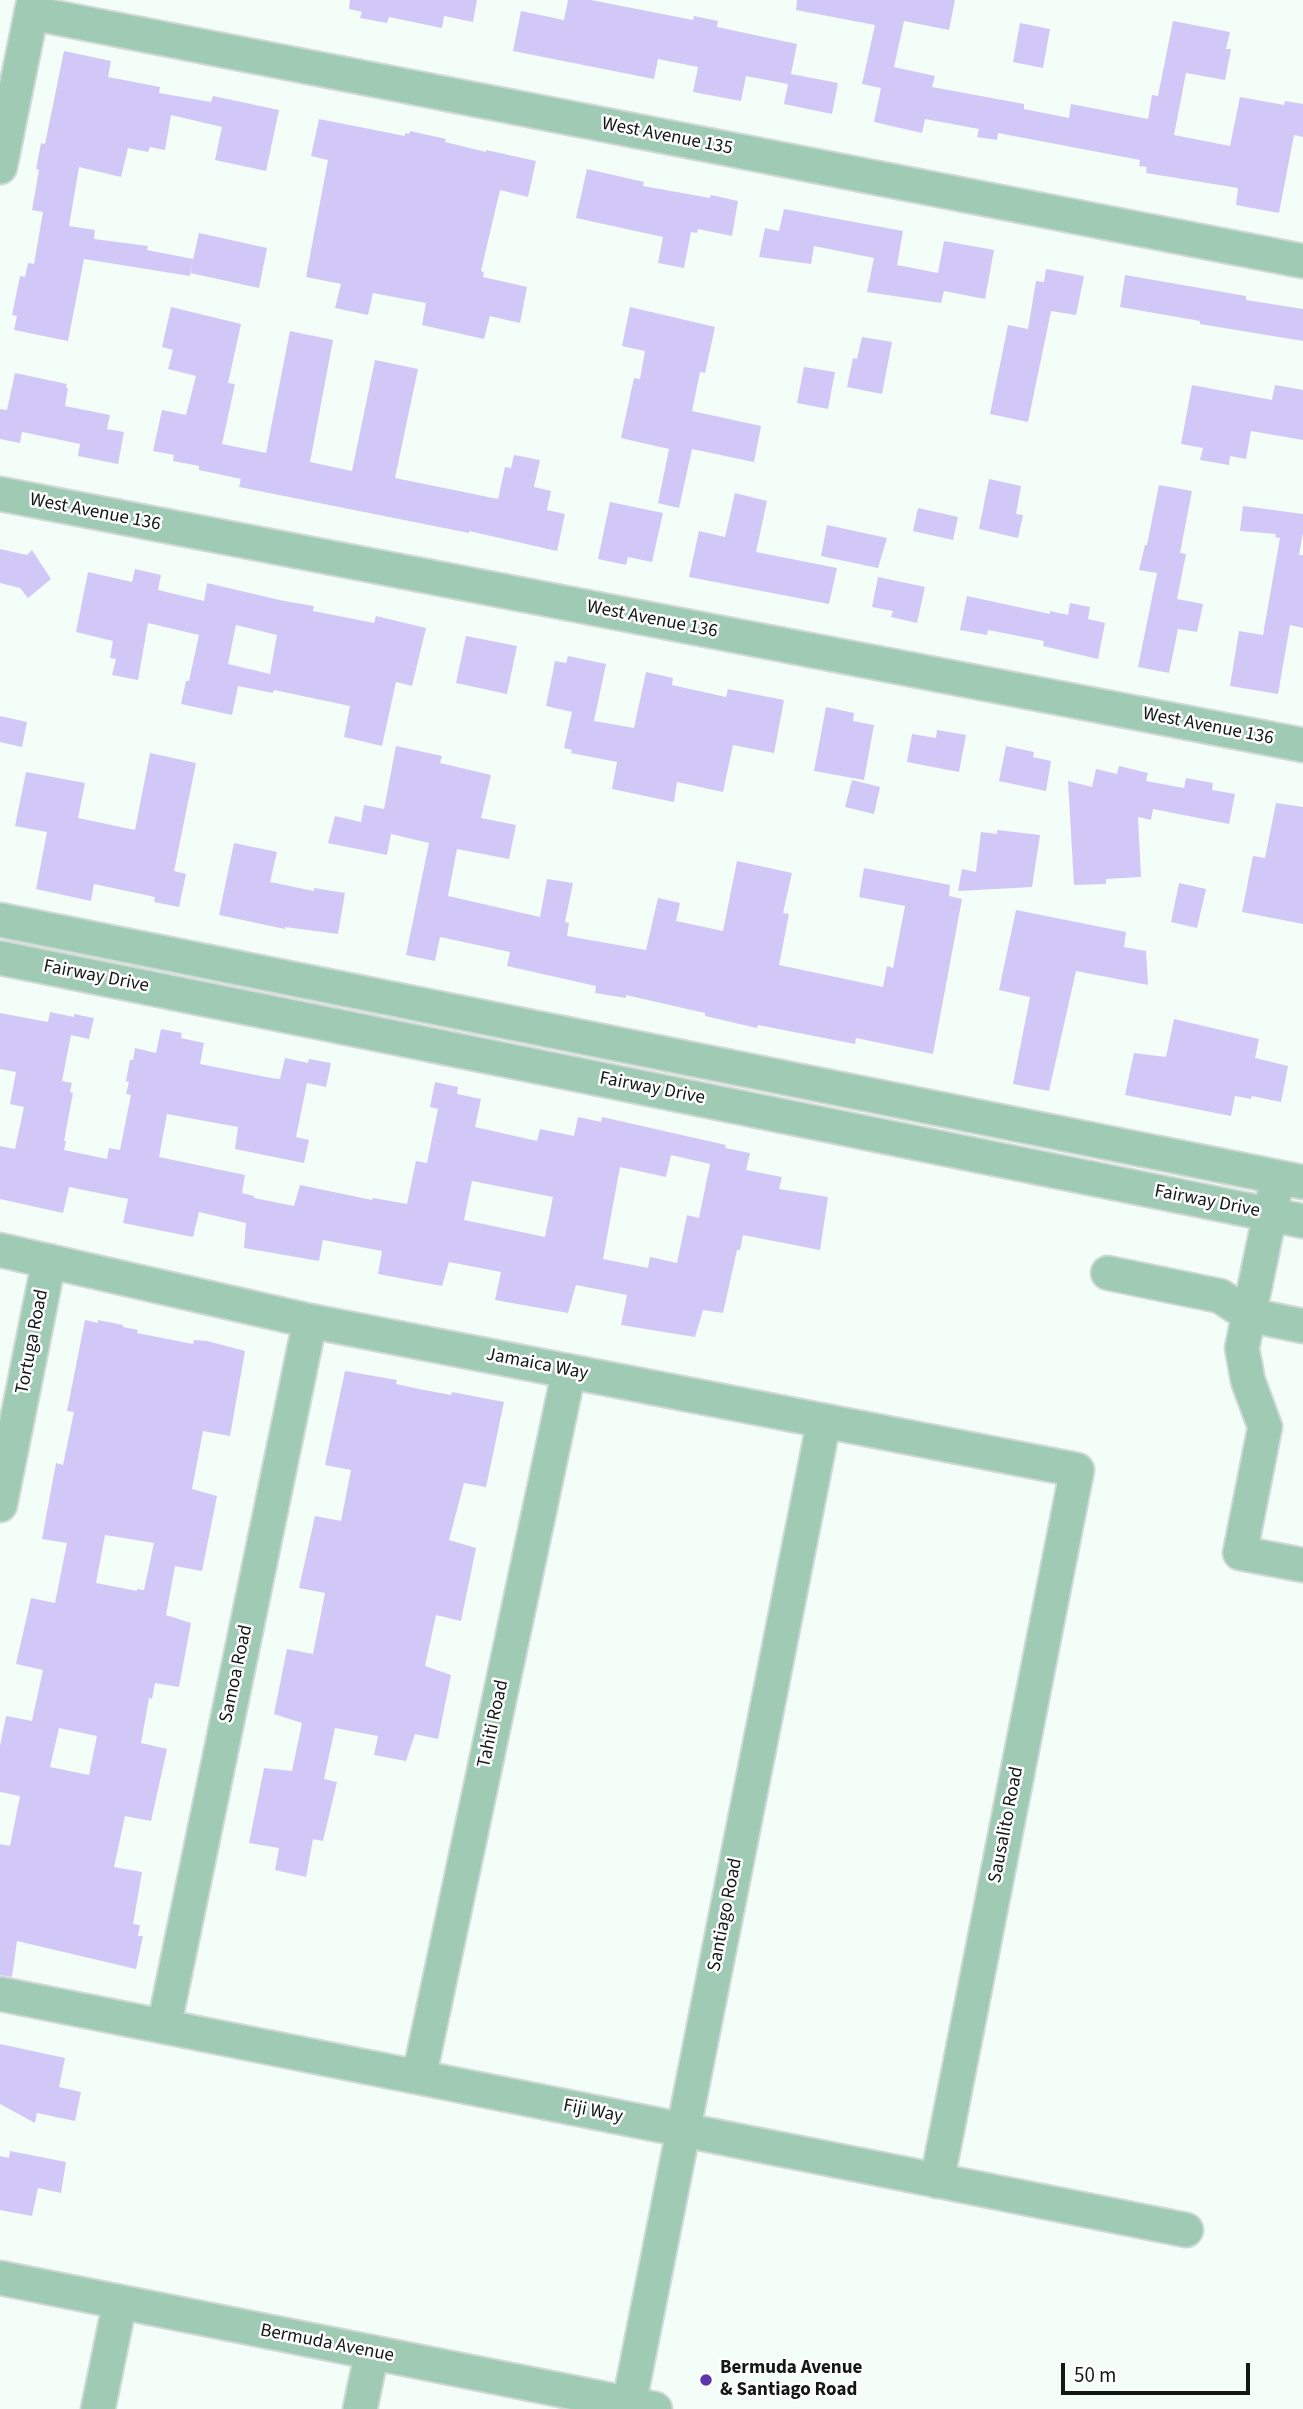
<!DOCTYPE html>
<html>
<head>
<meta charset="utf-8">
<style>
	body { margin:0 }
	#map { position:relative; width:1303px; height:2409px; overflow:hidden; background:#f4fef9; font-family:"Source Sans 3",sans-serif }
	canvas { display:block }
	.scale { position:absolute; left:1061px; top:2363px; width:189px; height:32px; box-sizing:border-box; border:4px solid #121815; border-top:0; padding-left:9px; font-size:21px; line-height:24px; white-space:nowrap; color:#121815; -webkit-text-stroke:5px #fff; paint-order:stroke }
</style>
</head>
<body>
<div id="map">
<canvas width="1303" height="2409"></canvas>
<div class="scale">50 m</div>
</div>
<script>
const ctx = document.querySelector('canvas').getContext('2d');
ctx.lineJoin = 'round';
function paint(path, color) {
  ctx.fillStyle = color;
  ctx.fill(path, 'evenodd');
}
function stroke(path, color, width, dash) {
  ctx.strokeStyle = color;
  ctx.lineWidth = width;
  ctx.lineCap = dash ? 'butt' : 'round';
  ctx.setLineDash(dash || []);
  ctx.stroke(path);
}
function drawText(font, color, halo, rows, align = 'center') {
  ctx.font = font + ' "Source Sans 3",sans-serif';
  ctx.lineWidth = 5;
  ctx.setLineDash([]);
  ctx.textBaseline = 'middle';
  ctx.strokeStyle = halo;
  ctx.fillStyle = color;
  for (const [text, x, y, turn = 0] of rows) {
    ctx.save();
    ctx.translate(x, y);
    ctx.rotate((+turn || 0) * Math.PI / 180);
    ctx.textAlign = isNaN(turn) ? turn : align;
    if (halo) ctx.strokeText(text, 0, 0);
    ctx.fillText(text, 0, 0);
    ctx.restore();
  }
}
const building = new Path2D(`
	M350,0h127l-4,22 -29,-6 -2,12 -53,-11 -2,6 -27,-5 2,-6 -13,-3z
	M568,0h23l102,20 1,-4 24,5 -1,6 80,17 -6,30 47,9 -6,31 -48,-10 4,-20 -42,-8 -5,25 -48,-9 5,-25 -40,-8 -4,20 -141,-28 8,-40 43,9z
	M797,0h158l-6,30 -45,-9 -10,46 41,9 -3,11 92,17v5l45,9 2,-14 77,15 4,-24 6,1 15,-75 57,11 -4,17h5l-6,31 -39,-7 -12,62 56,11 10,-49 44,8 1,-4 18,3v33l-9,-2 -15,78 -43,-8 2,-17 -92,-15 1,-6 -8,-1 1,-6 -142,-27 -1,7 -20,-3 2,-8 -54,-10 -3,14 -48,-11 7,-34 -19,-4 13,-59 -79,-15z
	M1020,23l30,6 -7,39 -30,-6z
	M64,51l47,10 -3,16 52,10 -1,6 52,9 2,-6 66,14 -13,61 -51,-11 7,-33 -51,-12 -6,35 -15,-3 -2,5 -20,-4 -7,29 -42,-10 -10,59 26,4 -1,9 54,7 -1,4 46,9 -3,17 -106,-17 -16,82 -54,-11 3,-14 -5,-1 8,-39 5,1 3,-14 6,1 9,-52 -11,-2 7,-40 -3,-1 5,-26 4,1z
	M319,119l86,17v-3l4,1 1,-3 36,8 -1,3 41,10v-2l50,11 -8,36 -28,-7 -19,81 3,1 -1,5 44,10 -7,36 -30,-7 -6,23 -62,-14 4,-22 -53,-10 -5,22 -33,-7 6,-24 -35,-7 22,-117 -17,-4z
	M587,169l57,13 -1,4 67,12 1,-3 27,6 -6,35 -34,-7 -1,4 -6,-1 -7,36 -26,-5 5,-26 -87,-19z
	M784,209l119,22 -6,34 41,8 6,-32 50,9 -9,49 -41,-8 -3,12 -74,-11 7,-34 -60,-12 -3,18 -52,-7 6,-29 14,3z
	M199,233l68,15 -8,40 -69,-15z
	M1046,269l38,7 -8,39 -25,-4 -23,111 -38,-8 18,-89 20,4 8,-48 8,1z
	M1125,275l121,21v4l57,9v32l-103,-17v-3l-80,-14z
	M171,307l70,17 -13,59 7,1 -13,60 44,9 24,-122 43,9 -23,122 42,9 23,-111 43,9 -23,109 103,21 7,-32 6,1 3,-13 26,5 -6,27 17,4 -4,19 18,4 -8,37 -88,-20v2l-230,-46 2,-8 -42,-9v-4l-26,-5 1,-6 -21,-4 9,-41 24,5 10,-39 -28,-7 5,-19 -11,-3z
	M630,307l85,20 -10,46 -5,-1 -8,39 69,15 -7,36 -62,-13 -13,59 -21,-5 11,-54 -48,-11 13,-60 6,1 5,-28 -23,-5z
	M862,337l30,5 -10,52 -35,-7 6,-29 4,1z
	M804,367l31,5 -7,37 -31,-6z
	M15,373l52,11 -1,4h2l-3,18 45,9 -3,14 17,3 -6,32 -40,-8 2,-12 -58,-12 -2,11 -20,-4v-30l7,1z
	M1192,385l80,15 3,-15 28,5v50l-52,-9 -5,28 -16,-3 -1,9 -29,-5 3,-12 -22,-4z
	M989,479l32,7 -5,28 7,1 -5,23 -39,-9z
	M1159,485l33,6 -12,62 6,1 -9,45 26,5 -6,28 -19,-3 -9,44 -31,-6 19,-94 -18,-3 6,-25h2z
	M735,493l32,8 -11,51 81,16 -8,36 -140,-27 10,-46 26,6z
	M610,502l53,11 -11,49 -24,-5 -2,8 -28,-6z
	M1243,506l60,8v19l-4,22h4v73l-13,-3 -12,69 -48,-8 9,-55 24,4 17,-97 -5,-1 1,-3 -36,-3z
	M918,508l40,9 -5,23 -40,-9z
	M827,525l60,13 -9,30 -57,-12z
	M0,549l27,6 5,-5 19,29 -23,19 -8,-10 -20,-5z
	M135,569l26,6 -3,15 46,11 3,-18 77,18 30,5 -1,5 61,12 2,-7 50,12 -14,58 -16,-4 -14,64 -38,-9 6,-31 -76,-16 -1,3 -35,-7 -6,29 -51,-11 5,-23h3l10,-46 -51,-12 -10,57 -26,-5 4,-16 -6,-1 3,-17 -37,-9 12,-60 44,10zM236,625l41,10 -7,39 -42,-10z
	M878,577l47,10 -8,36 -26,-6 2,-6 -21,-4z
	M967,596l83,18v-3l18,4 2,-12 20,4 -2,12 17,4 -7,36 -55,-13 1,-5 -56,-11 -1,5 -27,-5z
	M466,636l51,10 -10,48 -51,-11z
	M568,656l38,8 -12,57 40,7 12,-56 27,6 -1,7 54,12 2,-8 56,11 -10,53 -41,-8 -10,47 -46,-10 -3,20 -62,-13 5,-27 -46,-9 1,-3 -8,-2 8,-36 -26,-6 9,-45 11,2z
	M826,707l28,6 -1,8 21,4 -10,55 -50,-9z
	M0,716l27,6 -5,25 -22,-5z
	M937,730l29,5 -7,37 -52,-10 5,-28 24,4z
	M396,746l46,10 -2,7 51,12 -10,43 35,7 -7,34 -52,-10 -9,47 92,21 7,-38 26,4 -8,39 4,1 -2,13 79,14 12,-52 22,5 -4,18 47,10 14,-70 55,12 -9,40 6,1 -10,51 104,22 4,-21 6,2 12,-62 -46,-9 5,-29 86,17 -1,11 13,3 -29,155 -77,-16 -1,6 -97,-19 -1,3 -52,-12v-3l-79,-18v3l-31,-5 1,-7 -89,-20 3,-14 -70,-15 -5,24 -29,-6 23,-112 -38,-9 -4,21 -59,-12 7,-27 26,6 3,-17 20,4z
	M1006,746l28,6 -1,5 18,4 -5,30 -47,-10z
	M150,753l46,10 -22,108 12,3 -7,33 -25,-5 1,-5 -61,-13 -3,17 -55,-12 11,-57 -32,-6 11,-54 59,11 -7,35 57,12z
	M1119,766l29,7 -2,8 38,7 2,-10 27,5 -1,7 23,4 -6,30 -76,-15 -2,11 -13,-3 3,60 -35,2v5l-32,1 -6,-104 24,6 4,-18 21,5z
	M852,780l28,7 -6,27 -29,-7z
	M1276,803l27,4v117l-61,-12 11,-56 12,2z
	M997,830l43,5 -8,52 -74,4 4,-22 14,3 5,-40 16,2z
	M234,843l43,9 -7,30 44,9v-3l31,5 -7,41 -53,-7v2l-66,-14z
	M1179,883l27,6 -9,39 -26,-6z
	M1016,910l110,22 -2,15 22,4 2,34 -72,-14 -27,120 -36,-7 17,-87 -31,-7z
	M50,1012l24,5v-3l20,4 -5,21 -18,-4 -9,46 10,2 -2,9 3,1 -9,48h2l-2,9 43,9 2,-11 11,2 11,-55 -5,-1 3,-12 -3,-1 4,-21h3l2,-12 21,5 5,-24 21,4 -1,5 23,5 -4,21 71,14 9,1 5,-21 23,5 1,-4 22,4 -5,24 -19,-4 -11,54 13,3 -5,23 -69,-14 3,-22 -71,-13 -8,43 86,18 -3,18 12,3v2l40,8 6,-21 72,15 1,-2 34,6 9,-43 11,2 11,-54 -8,-2 5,-25 23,5 -1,7 24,5 -6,28 62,14 3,-12 34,7 4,-19 23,5 1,-5 124,28 -1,3 25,5 -4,17 36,7 -3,12 49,8 -8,53 -77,-15 -3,15h-3l-14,63 -20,-3 -8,27 -74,-12 6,-30 -51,-10 -8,28 -73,-13 6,-28 -52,-10 -7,24 -64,-12 4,-23 -59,-11 -4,21 -75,-13 2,-25 -47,-11 -6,25 -70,-14 5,-24 -59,-12 -6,26 -63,-14v-53l15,3 9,-42 -14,-3 6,-32 -16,-3v-56l48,9zM671,1155l39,9 -11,54 -12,-3 -10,48 -27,-6 -2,11 -45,-9 17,-92 46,10zM472,1181l81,16 -8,40 -81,-17z
	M1174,1019l85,20 -4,19 33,8 -7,36 -29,-6 -1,3 -16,-3 -4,20 -106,-21 9,-42 32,4z
	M85,1320l13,3v-3l25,5v2l15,3 -1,3 56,11 1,-4 13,1 38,10 -15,85 -27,-5 -11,58 25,7 -15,75 -27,-5 -9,49 25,8 -12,64 -24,-4 -3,16 -3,-1 -8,45 26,6 -16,72 -26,-5 -11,51 28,5 -9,52 7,1 -2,11h5l-7,33 -119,-28 -5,36 -12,-2v-131l10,2 10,-50 -20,-4v-46l6,-30 26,5 11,-51 -27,-6 15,-66 24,5 12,-60 -25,-4 14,-76 7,2 11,-53 -7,-1zM105,1535l49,8 -10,47 -7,-1v2l-41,-8zM59,1728l38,8 -8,39 -39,-8z
	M345,1371l52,9 -1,4 23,5 32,6 1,-3 52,10 -18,85 -22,-4 -15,57 27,8 -15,73 -25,-6 -11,51 26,9 -13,64 -23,-5 -9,27 -32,-6 4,-19 -43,-8 -11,51 13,3 -14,59 -10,-2 -7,38 -31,-7 4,-22 -30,-5 15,-75 28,3 10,-48 -28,-9 13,-65 26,5 12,-61 -26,-5 16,-72 26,5 10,-51 -26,-5z
	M0,2044l65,14 -6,29 22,5 -6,29 -38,-8 -2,10 -35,-19z
	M10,2151l56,11 -5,31 -23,-5 -6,28 -32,-6v-54l9,2z`);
const minor = new Path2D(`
	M32,13l1271,248
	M0,167l34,-167
	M0,494l1303,251
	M0,920l1303,262
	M0,958l1303,263
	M1274,1195l-32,153 6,33 17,46 -25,126 63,12
	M0,1250l310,71 767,149 -140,711
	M1108,1273l112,23 29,19 54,11
	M0,1505l49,-244
	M0,1994l1186,236
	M164,2026l146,-705
	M419,2077l150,-706
	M0,2278l655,131
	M98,2409l22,-107
	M360,2409l12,-57
	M628,2409l196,-988`);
const markers = [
	[706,2380,7,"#6035ad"]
];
const streetNames = [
	["West Avenue 135",667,137,11],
	["West Avenue 136",95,513,11],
	["West Avenue 136",652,620,11],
	["West Avenue 136",1208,727,11],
	["Fairway Drive",96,977,11],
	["Fairway Drive",652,1089,11],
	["Fairway Drive",1207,1202,11],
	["Tortuga Road",33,1342,-79],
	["Jamaica Way",537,1365,11],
	["Samoa Road",237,1674,-78],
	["Tahiti Road",494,1724,-78],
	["Sausalito Road",1007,1825,-79],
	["Santiago Road",726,1915,-79],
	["Fiji Way",593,2112,11],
	["Bermuda Avenue",327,2344,11]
];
const poiNames = [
	["Bermuda Avenue",720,2369],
	["& Santiago Road",720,2391]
];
paint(building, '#d1c8f7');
stroke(minor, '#d0d9d5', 37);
stroke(minor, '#9fcbb4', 33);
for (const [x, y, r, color] of markers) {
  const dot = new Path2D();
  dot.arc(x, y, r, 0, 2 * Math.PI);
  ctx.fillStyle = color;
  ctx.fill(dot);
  stroke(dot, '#fff', 2.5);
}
drawText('19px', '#121815', '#fff', streetNames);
drawText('bold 19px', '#121815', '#fff', poiNames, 'left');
</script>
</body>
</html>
